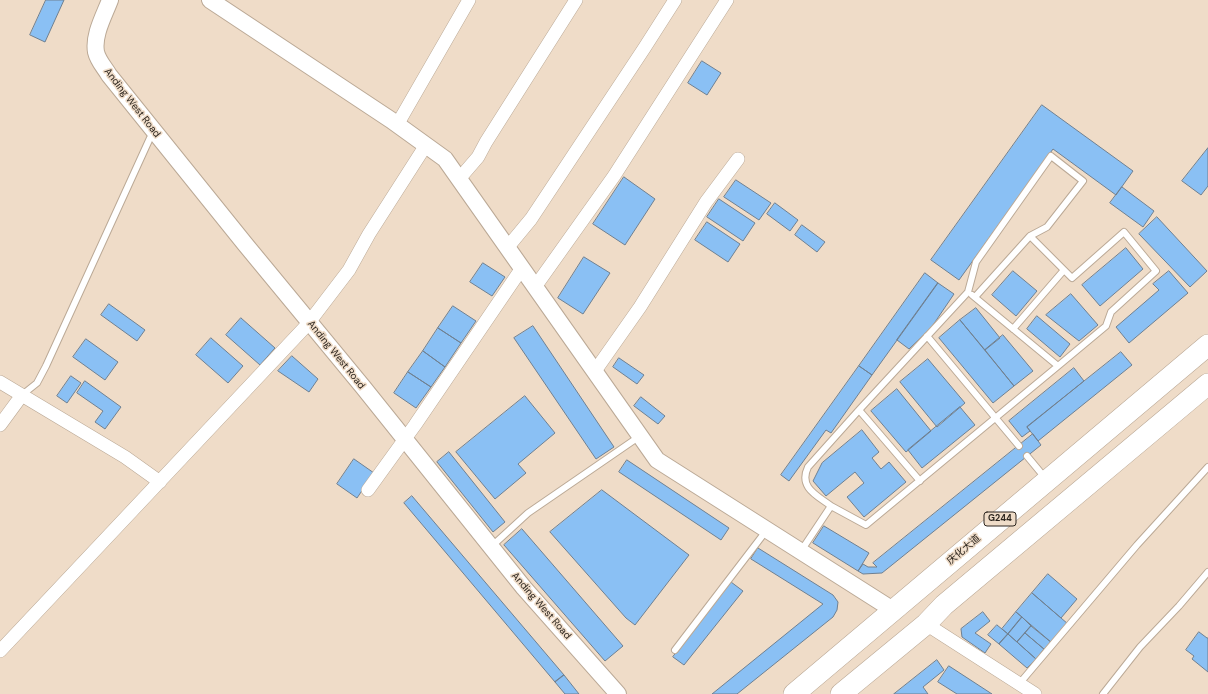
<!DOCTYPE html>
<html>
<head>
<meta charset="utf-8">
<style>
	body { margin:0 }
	canvas { display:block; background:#efdcc8 }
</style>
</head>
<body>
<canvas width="1208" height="694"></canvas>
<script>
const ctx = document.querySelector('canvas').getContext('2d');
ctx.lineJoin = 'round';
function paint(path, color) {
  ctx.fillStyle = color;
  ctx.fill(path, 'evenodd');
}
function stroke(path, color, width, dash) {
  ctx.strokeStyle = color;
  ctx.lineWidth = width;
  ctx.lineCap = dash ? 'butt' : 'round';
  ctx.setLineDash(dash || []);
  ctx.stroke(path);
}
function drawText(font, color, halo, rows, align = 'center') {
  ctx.font = font + ' "DM Sans","Noto Sans SC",sans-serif';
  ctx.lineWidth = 3;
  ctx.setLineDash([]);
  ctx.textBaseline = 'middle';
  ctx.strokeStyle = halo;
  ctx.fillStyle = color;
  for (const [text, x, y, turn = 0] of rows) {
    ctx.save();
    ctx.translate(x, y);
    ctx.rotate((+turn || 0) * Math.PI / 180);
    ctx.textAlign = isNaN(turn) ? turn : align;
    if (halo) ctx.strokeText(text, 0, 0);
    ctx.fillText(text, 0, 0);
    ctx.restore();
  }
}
const building = new Path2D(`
	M46,0h18l-19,42 -15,-7z
	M702,61l19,12 -14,22 -19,-12z
	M1042,105l91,66 -17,24 -63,-46 -94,131 -28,-20z
	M1208,148v38l-7,9 -19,-14z
	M624,177l31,22 -30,46 -32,-21z
	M736,180l35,23 -12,17 -35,-23z
	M1122,187l32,24 -11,16 -33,-24z
	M719,199l36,24 -12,18 -36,-24z
	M775,203l23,17 -8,11 -23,-17z
	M1157,217l50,54 -17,16 -51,-53z
	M707,222l33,22 -12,18 -33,-22z
	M802,225l23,17 -8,10 -22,-17z
	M1126,248l17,21 -43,37 -18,-21z
	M584,257l26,16 -27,41 -25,-16z
	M483,263l22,14 -13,19 -22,-14z
	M1013,271l24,20 -21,25 -24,-21z
	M1169,271l19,22 -59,50 -13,-16 43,-37 -6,-6z
	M925,273l13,10 -66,92 -13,-9z
	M938,283l16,11 -23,34 -22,21 -12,-9z
	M1071,294l27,31 -19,16 -33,-26z
	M109,304l36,26 -8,11 -36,-26z
	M453,306l23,15 -15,22 -23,-15z
	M976,308l24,30 -15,12 -25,-30z
	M1037,316l33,28 -10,13 -33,-28z
	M241,318l34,30 -15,17 -34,-30z
	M960,320l54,66 -21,17 -54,-65z
	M533,326l81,121 -18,12 -82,-121z
	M438,328l23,15 -16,24 -22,-16z
	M1003,335l30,36 -19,15 -29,-36z
	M211,338l32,28 -15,17 -32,-28z
	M86,339l32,23 -13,18 -32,-23z
	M423,351l22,16 -14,20 -23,-15z
	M1121,352l11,13 -94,76 -11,-14z
	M292,356l26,23 -9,13 -31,-21z
	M619,358l25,17 -7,9 -24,-17z
	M928,359l37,44 -28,24 -37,-45z
	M859,366l13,9 -41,58 -5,-3 -37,51 -8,-6z
	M1074,368l10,13 -57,46 3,4 -8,6 -13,-16z
	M408,372l23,15 -15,21 -22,-15z
	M71,376l10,7 -14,20 -10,-7z
	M85,381l36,26 -16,22 -10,-7 8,-11 -26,-18z
	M897,389l34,42 -25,21 -35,-41z
	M525,396l30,37 -37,31 8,9 -31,26 -39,-47z
	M641,397l24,19 -7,8 -24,-18z
	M960,407l15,18 -53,43 -14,-18z
	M862,430l17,22 -7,6 9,11 8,-7 17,20 -42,35 -17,-20 17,-14 -9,-11 -29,24 -13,-15 9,-18z
	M1033,434l8,11 -159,128 -19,1 -5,-3 5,-7 5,3h9l-4,-4z
	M449,452l56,70 -12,10 -56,-70z
	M354,459l20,14 -17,25 -20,-14z
	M627,460l102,68 -8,12 -102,-68z
	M602,490l87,65 -54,70 -9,-7 -76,-86z
	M412,496l152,179 -9,7 -151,-179z
	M824,526l45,27 -11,18 -45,-28z
	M522,529l101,117 -18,15 -101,-116z
	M758,548l75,47 5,7 -1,8 -4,7 -96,77h-25l111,-90 -72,-45z
	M1048,574l29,25 -16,19 -29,-25z
	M731,582l12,9 -59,74 -11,-8z
	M1032,593l36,31 -16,19 -36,-31z
	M983,612l7,9 -15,12 16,11 -6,9 -23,-16 -1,-8z
	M1016,612l6,5 -14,17 -6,-5z
	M1022,617l9,9 -14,16 -9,-8z
	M997,625l11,9 -9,10 -11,-9z
	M1031,626l21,17 -7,7 -20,-17z
	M1199,632l8,6h1v34l-16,-13 2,-3 -8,-6z
	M1025,633l19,16 -8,10 -19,-17z
	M1008,634l28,25 -9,9 -28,-24z
	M937,660l7,10 -21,17 5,7h-34z
	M949,666l43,28h-35l-19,-12z
	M564,675l15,19h-14l-10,-12z`);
const service = new Path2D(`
	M1030,236l42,42 52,-46 32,39 -45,41 -5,14 -48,40
	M1013,329l51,-59
	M927,336l92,110
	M22,395l15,-12 9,-17 104,-228
	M859,410l61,71
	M1027,456l19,23
	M831,506c-13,-10 -33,-18 -23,-39l51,-57 109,-118 8,-30 75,-106 32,25 -36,46 -17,9 -55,61
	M492,546l36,-33 112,-77
	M801,551l30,-45 35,19 192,-159 -86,-71
	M675,650l91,-119
	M1019,684l118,-139 71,-78
	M1103,694l37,-47 39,-41 29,-34`);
const minor = new Path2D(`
	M397,125l72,-125
	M459,179l19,-22 8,-15 90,-142
	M507,248l24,-29 114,-172 30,-47
	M535,287l79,-111 113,-176
	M595,371l45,-64 66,-105 32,-43
	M0,382l125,75 35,25
	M0,425l22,-30
	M368,490l47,-65 107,-157
	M926,624l109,70
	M0,651l307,-326 42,-55 20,-36 57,-89`);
const tertiary = new Path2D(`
	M110,0c-6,16 -17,35 -14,52 2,9 9,16 13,23l136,169 118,143 161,201 94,106
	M210,0l181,120 54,39 212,301 236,150`);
const trunk = new Path2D(`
	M794,694l414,-349
	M841,694l85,-70 18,-19 264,-221`);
const shields = [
	[1000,519,32]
];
const shieldNames = [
	["G244",1000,519]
];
const streetNames = [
	["Anding West Road",132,103,52],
	["Anding West Road",336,355,51],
	["庆化大道",964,550,-40],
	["Anding West Road",541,606,49]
];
paint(building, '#8ac0f4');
stroke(building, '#6f8091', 1);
stroke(service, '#bba996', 8);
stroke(minor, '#bba996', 14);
stroke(tertiary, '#bba996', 18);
stroke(trunk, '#bba996', 22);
stroke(service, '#fff', 6);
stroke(minor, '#fff', 13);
stroke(tertiary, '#fff', 16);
stroke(trunk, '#fff', 21);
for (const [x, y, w] of shields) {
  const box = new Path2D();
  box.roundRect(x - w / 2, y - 7, w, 14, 3);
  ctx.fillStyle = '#efdcc8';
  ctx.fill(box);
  stroke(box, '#2c251e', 1);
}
drawText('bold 9px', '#2c251e', null, shieldNames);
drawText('10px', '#2c251e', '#efdcc8', streetNames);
</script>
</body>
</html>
